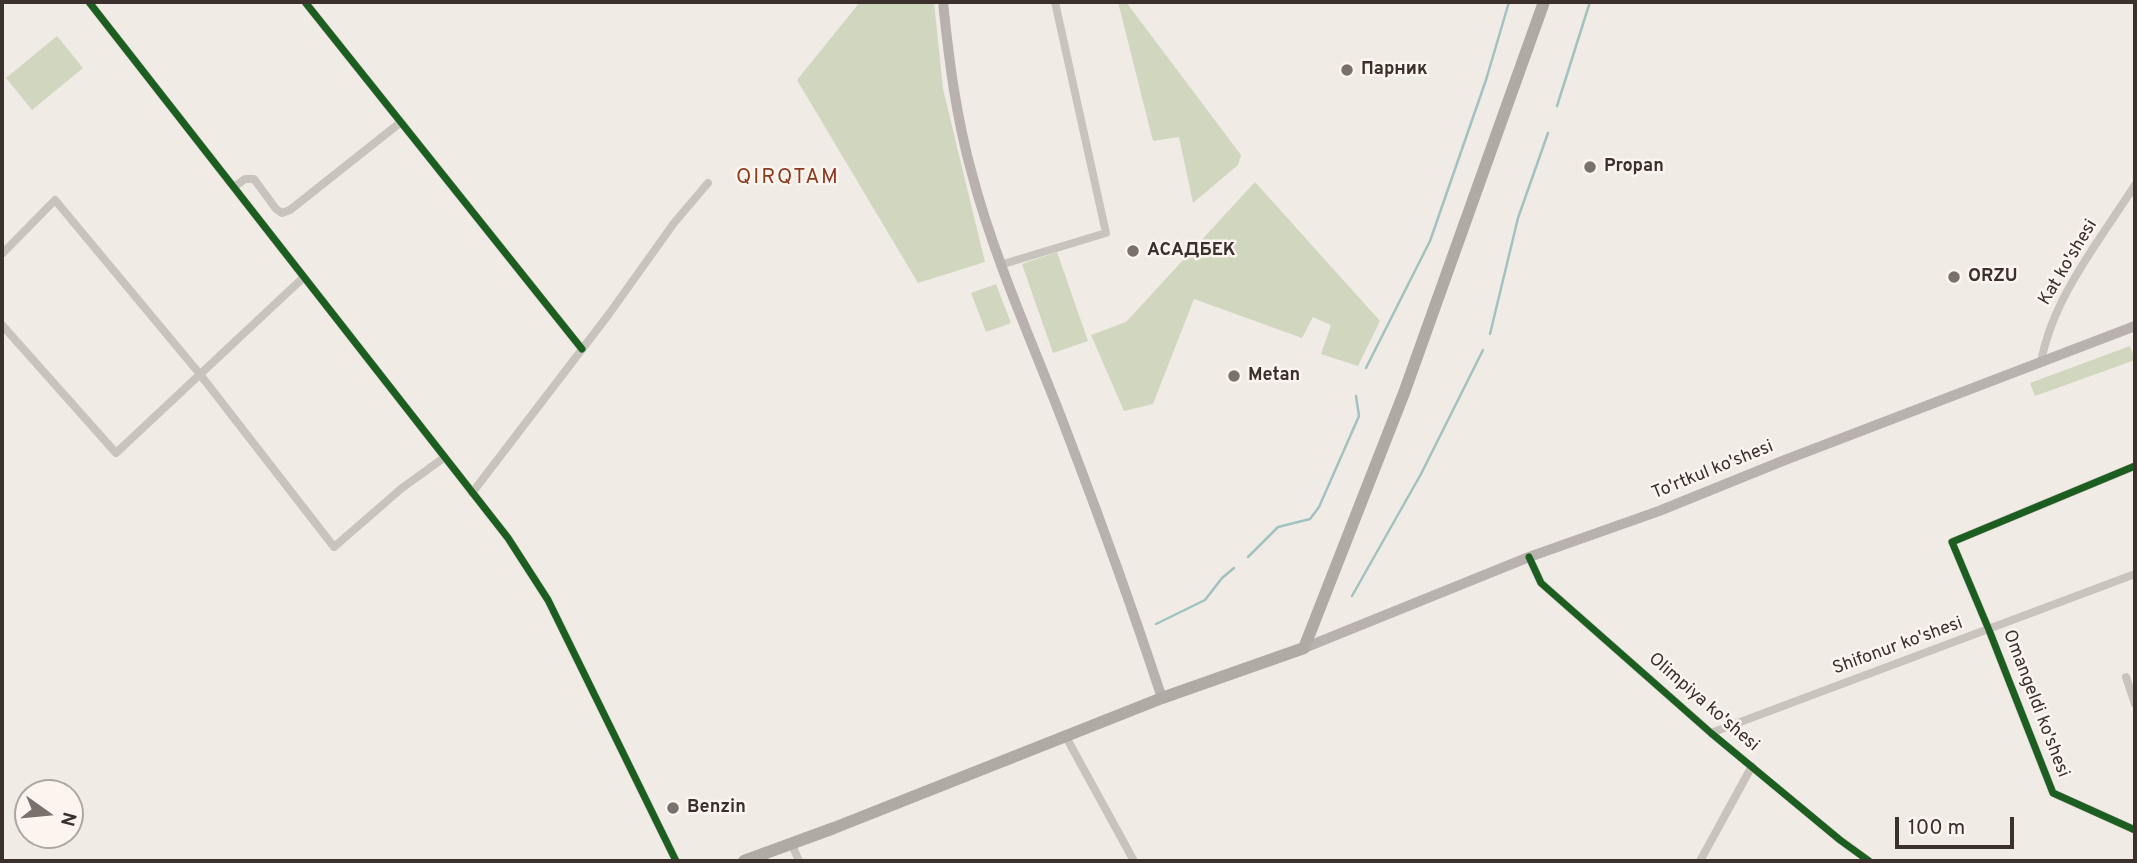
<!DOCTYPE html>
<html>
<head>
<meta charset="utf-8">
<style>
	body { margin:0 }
	#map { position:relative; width:2137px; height:863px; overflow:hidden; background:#f0ebe5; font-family:Overpass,sans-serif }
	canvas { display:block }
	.frame { position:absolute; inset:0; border:4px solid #3b302b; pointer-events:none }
	.north { position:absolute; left:14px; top:779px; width:70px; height:70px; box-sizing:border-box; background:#fbf5ee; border:2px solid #aea6a0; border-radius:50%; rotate:105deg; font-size:19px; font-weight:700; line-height:28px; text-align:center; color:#3b302b }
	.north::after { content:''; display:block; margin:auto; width:24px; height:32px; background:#7a716c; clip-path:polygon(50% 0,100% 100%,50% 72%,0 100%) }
	.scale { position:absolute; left:1895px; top:817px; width:119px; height:32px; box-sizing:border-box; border:4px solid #3b302b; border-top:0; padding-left:9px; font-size:21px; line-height:24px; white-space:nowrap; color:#3b302b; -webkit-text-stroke:5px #fbf5ee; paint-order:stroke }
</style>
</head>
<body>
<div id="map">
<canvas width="2137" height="863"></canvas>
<div class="frame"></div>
<div class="north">N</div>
<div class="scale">100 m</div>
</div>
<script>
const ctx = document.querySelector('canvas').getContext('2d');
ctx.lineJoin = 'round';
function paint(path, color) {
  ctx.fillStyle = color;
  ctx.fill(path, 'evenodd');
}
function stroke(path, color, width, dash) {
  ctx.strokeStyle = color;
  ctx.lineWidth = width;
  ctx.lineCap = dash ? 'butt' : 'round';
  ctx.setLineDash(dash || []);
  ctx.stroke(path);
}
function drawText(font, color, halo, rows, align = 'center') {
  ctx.font = font + ' Overpass,sans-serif';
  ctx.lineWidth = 5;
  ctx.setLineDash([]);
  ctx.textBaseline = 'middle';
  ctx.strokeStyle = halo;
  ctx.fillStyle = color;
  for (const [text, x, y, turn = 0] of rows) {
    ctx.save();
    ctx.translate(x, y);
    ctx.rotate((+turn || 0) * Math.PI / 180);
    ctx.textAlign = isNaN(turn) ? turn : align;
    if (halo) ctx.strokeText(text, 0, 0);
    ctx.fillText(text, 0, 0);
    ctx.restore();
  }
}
const green = new Path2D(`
	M860,2h74l9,87 42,173 -67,21 -121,-203z
	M1118,2h8l115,153 -3,10 -45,38 -14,-66 -26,4z
	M57,36l26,32 -51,42 -26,-32z
	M1255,182l125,139 -22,45 -37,-12 10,-29 -18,-8 -11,21 -108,-39 -41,105 -29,7 -33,-76 35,-13z
	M1057,252l31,89 -35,12 -31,-89z
	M996,284l15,39 -25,9 -15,-39z
	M2130,346l5,14 -100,36 -5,-13z`);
const stream = new Path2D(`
	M1557,106l32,-101
	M1490,334l28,-116 30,-85
	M1366,368l64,-127 56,-161 23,-78
	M1248,557l30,-30 32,-8 9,-12 40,-91 -3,-20
	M1352,596l69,-122 62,-124
	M1156,624l49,-24 17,-22 12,-10`);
const minor = new Path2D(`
	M89,2l419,536 40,62 128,261
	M305,2l277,347
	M234,187l11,-8h9l22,30 6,4 8,-3 111,-88
	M2,254l53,-54 144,173 135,174 68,-59 43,-31
	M1000,265l106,-32 -51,-231
	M2,325l114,128 188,-176
	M2041,362c12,-65 59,-122 94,-177
	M2135,466l-183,76 37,88 64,163 82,37
	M472,493l137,-179 65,-91 34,-40
	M1529,557l12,26 170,150 129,107 29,21
	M2126,677l9,27
	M1711,733l424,-159
	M1066,737l68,124
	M792,845l7,16
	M1700,861l52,-95`);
const major = new Path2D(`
	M943,2c6,58 13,115 29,172 24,91 64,176 97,264 33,86 64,172 93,260
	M1304,648l225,-91 130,-46 126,-51 350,-134`);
const highway = new Path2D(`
	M744,861l90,-33 328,-130 142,-50 100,-255 140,-391`);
const cycleway = new Path2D(`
	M89,2l419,536 40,62 128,261
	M305,2l277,347
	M2135,466l-183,76 37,88 64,163 82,37
	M1529,557l12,26 170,150 129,107 29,21`);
const markers = [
	[1347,70,7,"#7a716c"],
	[1590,167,7,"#7a716c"],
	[1133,251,7,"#7a716c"],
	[1954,277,7,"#7a716c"],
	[1234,376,7,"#7a716c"],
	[673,808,7,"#7a716c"]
];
const poiNames = [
	["Парник",1361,70],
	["Propan",1604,167],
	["АСАДБЕК",1147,251],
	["ORZU",1968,277],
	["Metan",1248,376],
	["Benzin",687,808]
];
const streetNames = [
	["Kat ko'shesi",2069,263,-59],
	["To'rtkul ko'shesi",1713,471,-22],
	["Shifonur ko'shesi",1898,647,-20],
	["Olimpiya ko'shesi",1703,703,41],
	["Omangeldi ko'shesi",2035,704,69]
];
const quarterNames = [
	["QIRQTAM",788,179]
];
paint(green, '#d1d6bf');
stroke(stream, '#a1c2c1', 2.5);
stroke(minor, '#c9c3be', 8);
stroke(major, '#b8b1ad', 10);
stroke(highway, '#afaaa4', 12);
stroke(cycleway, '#1b5e20', 7);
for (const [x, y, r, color] of markers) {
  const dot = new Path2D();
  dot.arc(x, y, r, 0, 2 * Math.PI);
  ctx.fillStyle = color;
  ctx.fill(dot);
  stroke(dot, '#fbf5ee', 2.5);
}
drawText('bold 18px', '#3b302b', '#fbf5ee', poiNames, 'left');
drawText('18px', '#3b302b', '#fbf5ee', streetNames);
ctx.letterSpacing = '2px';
drawText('21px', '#8c3b22', '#fbf5ee', quarterNames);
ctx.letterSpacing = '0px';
</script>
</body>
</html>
